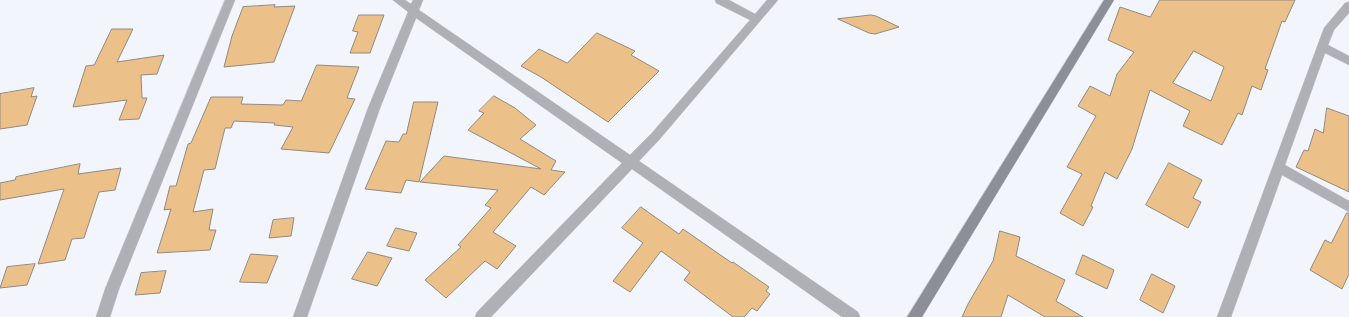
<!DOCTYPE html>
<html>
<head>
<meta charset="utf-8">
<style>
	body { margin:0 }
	canvas { display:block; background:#f3f5fd }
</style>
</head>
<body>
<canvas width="1349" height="317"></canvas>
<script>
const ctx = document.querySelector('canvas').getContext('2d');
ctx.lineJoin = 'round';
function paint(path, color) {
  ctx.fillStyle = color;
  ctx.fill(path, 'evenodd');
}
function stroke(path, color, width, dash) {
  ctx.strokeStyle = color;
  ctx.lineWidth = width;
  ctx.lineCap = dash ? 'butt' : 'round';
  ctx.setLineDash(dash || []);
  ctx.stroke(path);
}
const building = new Path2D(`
	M1160,0h135l-10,22 -3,-1 -17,48 3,1 -7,20 -9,-4 -10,29 -4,-2 -16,32 -39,-19 7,-15 -40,-21 -18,59 -15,30 -12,-7 -14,34 2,1 -10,19 -23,-13 22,-39 -15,-7 29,-51 -18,-10 12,-20 20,10 7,-22 17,-22 -26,-12 12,-33 30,10zM1194,51l30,16 -13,34 -38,-18z
	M275,5l-1,2 21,-1 -21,56 -50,5 8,-31 11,-29z
	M359,15h25l-14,38h-20l8,-21 -5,-1z
	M871,15l5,1 23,11 -24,7 -6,-1 -31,-14z
	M112,29h21l-16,33 47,-7 -7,19 -16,1 1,23h5l-8,21 -20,1 8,-20 -54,7 13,-41 8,-1z
	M597,33l38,18 -4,4 28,16 -51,51 -67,-45 -20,-11 18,-17 28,14z
	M317,65l42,2 -12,31 8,1 -26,54 -48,-4 12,-22 -19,-2 1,-2 -41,-2 -3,7h-6l-10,41 -11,1 -11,42 20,-3 -4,21h7l-6,20 -53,3 14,-44 -7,1 6,-24h6l12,-42 3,-1 20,-46h32l-2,7 42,1 3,-5 15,1z
	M34,88l-3,9 6,-1 -10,29 -27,4v-35z
	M494,96l21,12 21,17 -16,14 36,22 -5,9 14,2 -21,23 -13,-8 -38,45 23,14 -19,23 -12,-8 -39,37 -21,-18 36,-33 -3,-2 33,-37 -6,-3 13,-15 -78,-8 24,-26 97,13 -73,-39 16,-17 -5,-2z
	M414,102h24l-19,80 -13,-2 -5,13 -36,-4 21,-48 13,1 4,-8h3z
	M1327,108l22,8v76l-53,-25 8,-17 4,1 7,-22 8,4z
	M1169,163l33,17 -9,18 8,4 -13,26 -42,-23z
	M80,164l-2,10 43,-6 -6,22 -16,2 -15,46 -12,1 -7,21 -27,4 26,-75 -64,11v-17l15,-3 1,-3z
	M641,207l38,27 4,-5 49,34 1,-1 36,25 -3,4 4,3 -13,17 -5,-3 -8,9h-11l-49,-37 6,-8 -29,-21 -31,41 -17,-11 30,-38 -21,-15z
	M1347,213h2v61l-7,15 -32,-19 15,-30 6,3z
	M294,218l-3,18 -22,2 4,-18z
	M396,228l21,5 -8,18 -22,-5z
	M1000,231l20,6 -4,19 49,24 -9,21 27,16h-38l-37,-22 -7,22h-39l6,-13 25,-43z
	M368,252l24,6 -15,28 -25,-7z
	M251,254l27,2 -11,27 -27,-1z
	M1083,255l31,15 -7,19 -31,-15z
	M35,264l-8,21 -27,3 7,-21z
	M166,271l-6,22 -25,2 6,-22z
	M1152,274l23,12 -12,27 -23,-13z`);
const street = new Path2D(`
	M225,0h10l-116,289 -9,28h-14l9,-28z
	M393,0h12l6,4 2,-4h10l-4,10 211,145 21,-21 99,-114 -34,-17 -1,-3h14l26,14 12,-14h11l-119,140 -20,21 219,151 2,5h-18l-210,-148 -141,148h-16l2,-5 145,-149 -206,-145 -36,90 -73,209h-14l75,-209 40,-96z
	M1349,2v11l-15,17 -6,15 21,11v9l-24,-12 -40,112 64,36v11l-67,-37 -51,142h-14l107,-289 21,-25z`);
const secondary = new Path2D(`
	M1104,0h10l-192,317h-15z`);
paint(building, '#ecc089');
stroke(building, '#928a80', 1);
stroke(street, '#cfd1d8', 1);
stroke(secondary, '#cfd1d8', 1);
paint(street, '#afb0b6');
paint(secondary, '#8c8f97');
</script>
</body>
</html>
